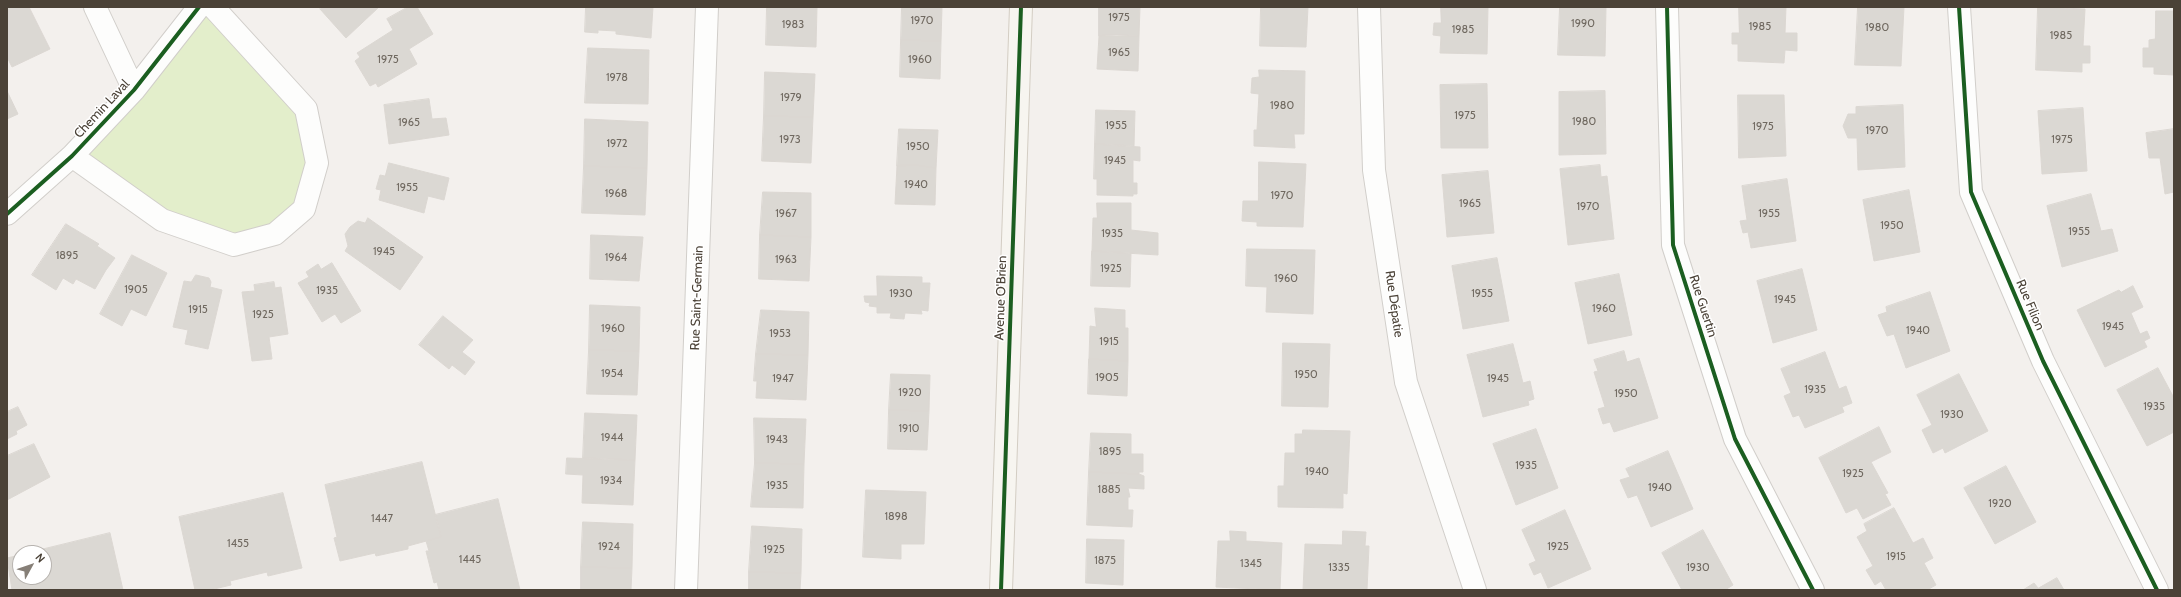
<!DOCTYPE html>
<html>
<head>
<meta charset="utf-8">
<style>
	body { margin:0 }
	#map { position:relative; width:2181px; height:597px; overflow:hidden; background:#f3f0ed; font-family:Cabin,sans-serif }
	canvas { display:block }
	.frame { position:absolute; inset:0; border:8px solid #4b4237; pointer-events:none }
	.north { position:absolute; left:12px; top:545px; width:40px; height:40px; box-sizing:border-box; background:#fff; border:1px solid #b7b3af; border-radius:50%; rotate:50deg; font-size:11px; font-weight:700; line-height:16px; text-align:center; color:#4b4237 }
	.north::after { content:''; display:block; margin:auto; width:14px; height:18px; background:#867f77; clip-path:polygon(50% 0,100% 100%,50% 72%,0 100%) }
</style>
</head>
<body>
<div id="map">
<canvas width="2181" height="597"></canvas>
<div class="frame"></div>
<div class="north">N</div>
</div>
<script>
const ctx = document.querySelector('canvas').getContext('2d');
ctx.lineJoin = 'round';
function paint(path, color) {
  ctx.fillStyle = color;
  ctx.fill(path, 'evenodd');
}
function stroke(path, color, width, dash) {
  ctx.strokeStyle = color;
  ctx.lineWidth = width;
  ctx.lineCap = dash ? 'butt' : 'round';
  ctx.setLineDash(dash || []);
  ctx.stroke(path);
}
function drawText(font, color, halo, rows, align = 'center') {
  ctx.font = font + ' Cabin,sans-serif';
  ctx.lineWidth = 3;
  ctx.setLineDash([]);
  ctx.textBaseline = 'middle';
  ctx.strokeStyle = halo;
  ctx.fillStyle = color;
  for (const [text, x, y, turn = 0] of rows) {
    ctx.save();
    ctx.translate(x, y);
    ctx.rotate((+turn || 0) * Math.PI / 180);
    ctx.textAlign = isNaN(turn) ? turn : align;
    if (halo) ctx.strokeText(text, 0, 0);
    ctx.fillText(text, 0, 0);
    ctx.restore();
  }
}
const green = new Path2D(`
	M199,7l107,102 11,54 -13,46 -70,36 -72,-25 -90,-64z`);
const building = new Path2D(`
	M7,7h22l21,42 -38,18 -5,-10z
	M322,7h57l-33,31 -26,-29z
	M408,7h9l16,27 -24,15 8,15 -39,23 -2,-4 -6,3 -15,-25 5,-4 -3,-4 36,-23 -6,-11z
	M586,7h67l-2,31 -35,-4v-3l-18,-1v3l-13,-1z
	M767,7h50l-1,40 -50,-2z
	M902,7h40l-1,34 -40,-1z
	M1099,7h41l-1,29h-40z
	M1261,7h47l-2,40 -46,-1z
	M1441,7h47l-1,47 -47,-1 1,-17 -8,-1 1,-12h7z
	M1560,7h46l-1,49 -47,-1z
	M1739,7h47l-1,26h12v18l-12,-1 -1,13 -46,-2v-17h-6v-11h7z
	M1858,7h46l-3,59 -46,-1z
	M2038,7l47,2 -2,37h7v17h-8v9l-46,-2z
	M2156,11h18v64l-20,-1v-7h-11v-19h6v-8l6,-1z
	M1117,35l22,1 -1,35 -41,-2 2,-33z
	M901,40l40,1 -1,38 -40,-2z
	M588,48l61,2 -1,54 -63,-1z
	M1259,70l46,1 -1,63h-10l1,14 -41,-2v-16h3l2,-36 -8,-1 1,-15 7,-1z
	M765,72l50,2 -2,43 -49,-1z
	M1487,84l1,64h-47l-1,-63z
	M7,91l11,23 -11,5z
	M1605,91l1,63 -47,1v-63z
	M1738,95h46l2,61 -47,2z
	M429,99l3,20 14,-1 3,17 -60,9 -5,-39z
	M1903,105l2,62 -47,3 -1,-32h-9l-5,-12 5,-12h8v-7z
	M2083,108l4,63 -45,3 -4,-63z
	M1096,110l39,1 -1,35 -39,-2z
	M764,116l49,1 -2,46 -49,-2z
	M585,119l63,3 -1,46 -63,-2z
	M899,129l39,1 -2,38 -21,-3 -18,1z
	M2174,129v63l-9,2 -5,-36h-11l-3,-25z
	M1095,144l45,3v14l-7,-1v23h4v11h-4v2l-36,-1v-16h-3z
	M1259,162l47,2 -3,63 -46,-1v-4l-15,-1 1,-20h15z
	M389,163l60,15 -5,22 -16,-4 -4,17 -45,-13 2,-10 -5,-1 4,-14 5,1z
	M915,165l21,3 -1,37 -40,-1 2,-38z
	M1600,165l1,12 6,-1 7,63 -46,6 -8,-76z
	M584,166l63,2 -2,47 -63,-2z
	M1488,171l6,62 -47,4 -5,-62z
	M1787,179l9,62 -45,7 -3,-16 -5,1 -3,-12 7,-1 -5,-34z
	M1909,190l11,62 -46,9 -11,-61z
	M763,192l48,1v44l-51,-2z
	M2091,194l10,37 11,-2 6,22 -56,16 -15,-61z
	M1097,203h34v27l27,3v22l-66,-4 1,-33h4z
	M368,218l55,39 -23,33 -55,-39 3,-5 -3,-12 5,-7 8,-6 7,2z
	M66,224l33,20 -2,2 18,12 -9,12 -11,19 -19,-10 -3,5 -10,-6 -7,12 -24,-15z
	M591,235l52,2 -4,44 -49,-2z
	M760,235l51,2 -2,44 -50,-2z
	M1247,249l68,1 -2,64 -47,-2 1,-25 -21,-1z
	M1092,251l39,2 -1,34 -39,-1z
	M132,255l35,18 -21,43 -15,-7 -9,17 -22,-12z
	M1497,258l12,63 -46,8 -11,-63z
	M332,263l29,48 -20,12 -6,-9 -13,8 -24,-39 11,-6 -3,-5 12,-8 3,5z
	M1802,269l15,61 -44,13 -16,-62z
	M1619,274l13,61 -44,9 -13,-61z
	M196,275l13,3 2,4 -1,5 12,3 -14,59 -23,-5 3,-14 -15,-3 11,-46 7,1z
	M877,276l45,1v6h8l-2,28 -7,-1 1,4 -17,-1 -1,6 -14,-1 1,-5h-14v-6l-8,-1 1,-3 -5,-1 -1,-6h13z
	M274,282l1,6 6,-1 7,47 -19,3 3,22 -20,2 -10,-69 13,-1 -1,-6z
	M2133,286l10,21 -12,6 9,21 7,-3 3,7 -6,3 3,6 -42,20 -28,-57 42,-20 2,2z
	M1930,292l20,59 -44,17 -12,-34 -7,2 -9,-21 9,-3 -1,-5z
	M590,305l50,2 -1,44 -50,-1z
	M1095,308l30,2v18h3v33l-39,-2 1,-33 6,1z
	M761,310l48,2 -1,43 -52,-1z
	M443,316l30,24 -11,12 13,10 -10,13 -13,-10 -3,4 -30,-24z
	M1283,343l47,1 -2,63 -46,-1z
	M1513,344l10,39 7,-2 4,18 -6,2 1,4 -46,12 -16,-62z
	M589,350l50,1 -2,44 -50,-1z
	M1624,351l3,11 12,-4 19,60 -44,14 -4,-10 -7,2 -5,-15 7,-2 -11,-35 4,-1 -4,-11z
	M1825,352l14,37 7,-3 6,17 -10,4 2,5 -39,16 -6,-13 -6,2 -9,-21 7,-3 -10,-24z
	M756,354l52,1 -2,45 -50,-2 1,-17h-3z
	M1089,359l39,2 -1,35 -39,-2z
	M2158,368l16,30v34l-27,14 -30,-56z
	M891,374l39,1 -1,36 -40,-1z
	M1959,374l29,57 -43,22 -2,-5 -10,5 -11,-23 10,-5 -15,-30z
	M18,407l9,18 -11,6 1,3 -10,5v-27z
	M889,410l40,1 -2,39 -39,-1z
	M585,413l52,2 -2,45 -52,-2z
	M754,418l52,1 -2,45 -49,-1z
	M1879,427l12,25 -20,10 17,31 -3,1 6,11 -28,14 -6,-11 -11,5 -27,-55z
	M1536,429l22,59 -42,17 -23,-61z
	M1303,430l47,1 -3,63 -4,-1v15l-65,-1v-21h6l1,-33h10v-19h7z
	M1091,433l40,1v20h12v18h-4v2l-50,-2z
	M34,444l16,33 -43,23v-44z
	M1668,451l25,58 -42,18 -14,-32 -9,3 -8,-18 10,-3 -4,-8z
	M567,458l68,2 -2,45 -51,-2 1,-28 -17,-1z
	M422,462l19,75 -33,9v3l-32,7 -1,-3 -35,8 -6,-23 3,-1 -12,-52z
	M755,463l49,1 -1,44 -52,-1z
	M2006,466l30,56 -41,22 -31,-56z
	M1089,472l50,2 5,2v13l-16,-1 2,9h-2v13h5l-1,17 -45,-2z
	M866,490l60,2 -2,52h-23v15l-38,-2z
	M283,493l19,75 -34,8 -1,-4 -37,9 1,4 -21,5h-15l-16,-73z
	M498,499l22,91h-81l-2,-8 -3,1 -8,-32h3l-3,-10 15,-4 -6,-22z
	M1894,508l19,35 10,-5 10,20 -9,5 12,22 -9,5h-41l-5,-9 -6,4 -9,-15 7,-4 -16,-29 10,-6 -3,-7z
	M1565,510l26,59 -43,19 -7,-16 -7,3 -5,-11 7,-3 -14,-31z
	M583,522l50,2 -1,44 -51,-1z
	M752,526l50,3 -1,44 -52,-1z
	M1703,530l30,55 -8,5h-43l-20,-37z
	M1230,531l16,1v9l36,2 -2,47 -64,-3 2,-46h12z
	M1343,531l23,1 -1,14h4l-2,44h-64l2,-46 37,1z
	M110,533l13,57h-111l-5,-32 13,-3v22h24v-24h-17z
	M1087,539l37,1 -1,45 -37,-2z
	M581,567l51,1 -1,22h-50z
	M749,572l52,1 -1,17h-51z
	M2057,578l7,12h-41l11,-7 4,5z`);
const street = new Path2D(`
	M95,7l39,83
	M1369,7l5,163 32,212 69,208
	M1667,7l6,238 62,194 78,151
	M1959,7l12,185 72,169 114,229
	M72,156l90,64 72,25 41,-11 29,-25 13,-46 -11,-54 -93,-102
	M7,214l65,-58 62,-66 65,-83
	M686,590l21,-583`);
const secondary = new Path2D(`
	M1001,590l20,-583`);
const cycleway = new Path2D(`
	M1667,7l6,238 62,194 78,151
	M1959,7l12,185 72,169 114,229
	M7,214l65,-58 62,-66 65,-83
	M1001,590l20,-583`);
const numberNames = [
	["1975",1119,18],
	["1970",922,21],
	["1990",1583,24],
	["1983",793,25],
	["1985",1760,27],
	["1980",1877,28],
	["1985",1463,30],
	["1985",2061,36],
	["1965",1119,53],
	["1975",388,60],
	["1960",920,60],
	["1978",617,78],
	["1979",791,98],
	["1980",1282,106],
	["1975",1465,116],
	["1980",1584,122],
	["1965",409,123],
	["1955",1116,126],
	["1975",1763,127],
	["1970",1877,131],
	["1973",790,140],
	["1975",2062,140],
	["1972",617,144],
	["1950",918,147],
	["1945",1115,161],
	["1940",916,185],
	["1955",407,188],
	["1968",616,194],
	["1970",1282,196],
	["1965",1470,204],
	["1970",1588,207],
	["1967",786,214],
	["1955",1769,214],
	["1950",1892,226],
	["1955",2079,232],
	["1935",1112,234],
	["1945",384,252],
	["1895",67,256],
	["1964",616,258],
	["1963",786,260],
	["1925",1111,269],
	["1960",1286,279],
	["1905",136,290],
	["1935",327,291],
	["1930",901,294],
	["1955",1482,294],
	["1945",1785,300],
	["1960",1604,309],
	["1915",198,310],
	["1925",263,315],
	["1945",2113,327],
	["1960",613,329],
	["1940",1918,331],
	["1953",780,334],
	["1915",1109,342],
	["1954",612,374],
	["1950",1306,375],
	["1905",1107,378],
	["1947",783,379],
	["1945",1498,379],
	["1935",1815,390],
	["1920",910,393],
	["1950",1626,394],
	["1935",2154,407],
	["1930",1952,415],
	["1910",909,429],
	["1944",612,438],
	["1943",777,440],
	["1895",1110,452],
	["1935",1526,466],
	["1940",1317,472],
	["1925",1853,474],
	["1934",611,481],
	["1935",777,486],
	["1940",1660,488],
	["1885",1109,490],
	["1920",2000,504],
	["1898",896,517],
	["1447",382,519],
	["1455",238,544],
	["1924",609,547],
	["1925",1558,547],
	["1925",774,550],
	["1915",1896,557],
	["1445",470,560],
	["1875",1105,561],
	["1345",1251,564],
	["1335",1339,568],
	["1930",1698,568]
];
const streetNames = [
	["Chemin Laval",102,109,-47],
	["Rue Saint-Germain",697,298,-88],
	["Avenue O'Brien",1001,298,-88],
	["Rue Dépatie",1394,304,82],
	["Rue Filion",2030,305,67],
	["Rue Guertin",1703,306,72]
];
paint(green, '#e3eecb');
paint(building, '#dbd8d3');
stroke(building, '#dbd7d2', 1);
stroke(street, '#d1ceca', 24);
stroke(secondary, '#d3cdc3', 24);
stroke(street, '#fdfdfc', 22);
stroke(secondary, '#f7f5f0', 22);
stroke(cycleway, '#1b5e20', 4);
drawText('11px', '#706960', null, numberNames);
drawText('13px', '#4b4237', '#fff', streetNames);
</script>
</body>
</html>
